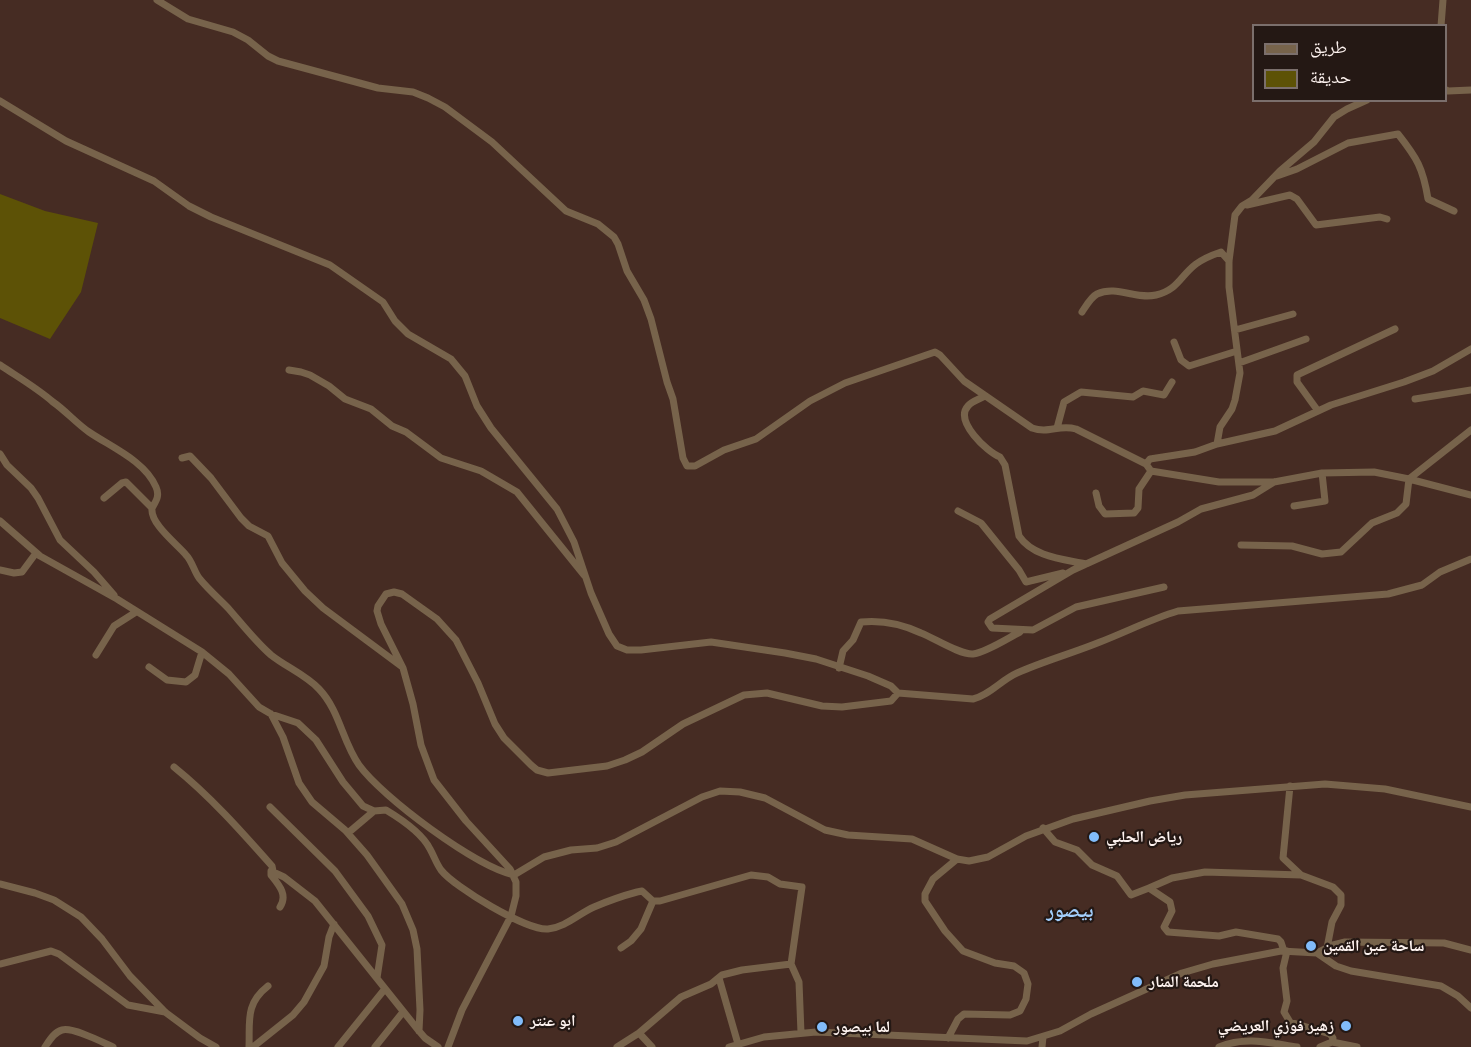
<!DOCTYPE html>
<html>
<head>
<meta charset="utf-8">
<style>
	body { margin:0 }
	#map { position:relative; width:1471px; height:1047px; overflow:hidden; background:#462c23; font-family:Ubuntu,"Noto Naskh Arabic",sans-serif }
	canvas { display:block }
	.legend { position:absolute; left:1252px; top:24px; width:195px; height:78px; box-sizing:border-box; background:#241814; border:2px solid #7b6f6c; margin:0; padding:8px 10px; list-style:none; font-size:18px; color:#fdf2ef }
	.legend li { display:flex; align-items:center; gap:12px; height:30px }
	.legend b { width:30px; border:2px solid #7b6f6c }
</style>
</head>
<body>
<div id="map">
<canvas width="1471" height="1047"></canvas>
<ul class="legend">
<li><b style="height:8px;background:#77634b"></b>طريق</li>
<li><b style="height:16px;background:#5d5206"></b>حديقة</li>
</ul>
</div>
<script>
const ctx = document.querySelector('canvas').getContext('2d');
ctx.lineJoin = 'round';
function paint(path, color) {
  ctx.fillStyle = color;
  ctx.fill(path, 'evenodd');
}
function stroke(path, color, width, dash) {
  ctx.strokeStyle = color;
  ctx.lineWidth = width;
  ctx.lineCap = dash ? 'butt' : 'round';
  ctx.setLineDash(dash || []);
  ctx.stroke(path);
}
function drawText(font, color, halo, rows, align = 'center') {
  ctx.font = font + ' Ubuntu,"Noto Naskh Arabic",sans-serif';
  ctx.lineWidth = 4.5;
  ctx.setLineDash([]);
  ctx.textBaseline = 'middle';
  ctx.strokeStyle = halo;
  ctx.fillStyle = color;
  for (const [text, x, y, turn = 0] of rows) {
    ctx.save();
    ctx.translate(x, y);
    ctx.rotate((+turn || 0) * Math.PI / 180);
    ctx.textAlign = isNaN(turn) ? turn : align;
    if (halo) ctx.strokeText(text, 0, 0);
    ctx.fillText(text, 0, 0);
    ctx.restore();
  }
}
const green = new Path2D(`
	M0,194l45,17 53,12 -17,69 -31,47 -50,-21z`);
const minor = new Path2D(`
	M157,0l31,19 45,13 15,8 20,16 10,5 100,27 35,4 15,6 17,9 47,35 74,69 32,13 16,13 4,7 9,27 17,29 7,19 16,63 6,17 10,59 4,8h8l29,-16 32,-11 54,-38 35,-18 90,-31 5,3 24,26 68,47c17,6 27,-4 44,1l70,35
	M1441,26l2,-26
	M1446,90l2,1 23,-1
	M0,101l66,40 88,40 35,25 22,11 119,48 53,37 12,19 13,13 43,25 14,17 12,30 14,22 66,81 17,33 17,51 18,41 8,12 10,4h14l70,-8 74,11 31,6 52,17 23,10 7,7
	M1277,176l20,-7 51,-26 50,-9c19,24 25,34 30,65l26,12
	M1247,205l43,-10 7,4 19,26 64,-8 7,2
	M1082,312c4,-6 9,-15 15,-18 20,-9 39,6 59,1 22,-5 24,-19 40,-31 7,-5 16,-9 25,-12l8,9
	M1235,330l58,-16
	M1174,342l7,18 8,6 48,-15
	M1471,349l-38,22 -29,11 -73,23 -56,26 -58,13 -22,8 -45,7 -4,5 5,7 68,11h55l48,-9 52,-1 35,7 62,16
	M1239,363l67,-24
	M0,365c18,12 37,23 53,37 13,9 23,21 36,30 22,15 56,29 67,55 4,9 0,14 -4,21 -2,16 25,36 34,47 6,6 8,16 13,23 9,11 19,20 29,30 14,16 27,33 43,47 15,12 35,20 48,34 21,22 23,52 40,76 23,32 117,102 155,110l30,-18 27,-7 26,-2 19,-6 86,-45 18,-6 20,1 25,6 60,32 23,5 64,4 45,20 12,2 19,-4 38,-21 47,-17 77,-18 35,-6 140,-11 60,5 86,18
	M289,370l12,2 9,3 19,11 16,13 26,10 21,17 14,6 35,26 40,13 36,21 67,83
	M985,396c-5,3 -13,5 -17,10 -14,15 19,46 32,51l5,8 14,71c14,21 44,23 67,28
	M1415,399l56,-9
	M1318,411l-21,-29v-7l98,-46
	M1057,428l7,-26 17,-10 52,5 10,-6 21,4 8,-13
	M1217,444l3,-17 12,-18 3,-9 5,-27 -11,-86v-26l6,-46 7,-9 10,-6 28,-29 34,-29 20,-25 13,-8 20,-9
	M0,454l7,11 24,23 7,10 22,42 34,32 20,23
	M182,458l8,-2 21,22 30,40 8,8 19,10 14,27 23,28 18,17 78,58
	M1096,493l3,13 6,8 29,-1 4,-5 1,-19 12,-18
	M104,498l18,-15 4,-1 26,26
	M1294,506l31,-5 -3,-28
	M958,511l23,12 38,47 7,12 37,-9
	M0,521l40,35 77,43 85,53 27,22 30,33 12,7 27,9 18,17 27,42 20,24 11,5 12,-1c15,9 36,23 44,39 4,7 6,14 11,21 13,17 86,61 107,59 18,-2 30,-15 46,-22 14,-6 28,-11 43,-15l5,-1 11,10h7l91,-26 17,2 12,7 22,3 -11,77
	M1241,545l51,1 30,8 19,-2 31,-29 25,-10 9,-9 3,-25 62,-49
	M0,570l14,3 8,-1 14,-19
	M1164,587l-88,20 -43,23 -41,-2 -4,-6 2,-3 83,-49 105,-48 23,-13 52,-14 21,-13
	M96,655l18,-29 22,-14
	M149,667l18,13 19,2 9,-7 7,-23
	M839,668l4,-17 10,-11 8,-18c20,-2 41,2 60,11 13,5 39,22 52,21 14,-2 35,-16 47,-22
	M271,714l12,23 16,46 13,19 33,28 22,25 35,49 11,26 4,19 3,61 -1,21
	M174,767c36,29 67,64 98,99l1,5
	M1290,786l-7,72 18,17 32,12 8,8v10l-9,17 -5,26
	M270,807l65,64 33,45 14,29 -5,33
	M1043,828l12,14 22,8 15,15 25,11 14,19 18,-7 21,14 2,9 -8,16 4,5 51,4 17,-4 42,7 3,3 3,9
	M348,833l26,-22
	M0,884l35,9 19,7 27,17 21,22 28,37 35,36 35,26 16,9
	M1149,888l23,-10 33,-6 96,3
	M280,907c8,-12 -1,-22 -9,-32v-4l13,6 31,24 104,130 6,7 13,9
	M621,948l10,-7 10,-12 12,-28
	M1287,951l-4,17 4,33 -3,11 6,10 40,12 3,4 -1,4 25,5
	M1317,953l16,-8 12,-3 99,1 27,7
	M0,964l51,-13 8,3 69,51 37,7
	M719,978l19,66
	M639,1033l42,-36 30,-13 11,-9 20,-5 49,-6 8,18 2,51
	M948,1038l10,-19 6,-5 46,1 10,-4 6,-12 2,-15 -4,-11 -10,-7 -19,-3 -32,-12 -18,-20 -20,-30v-7l8,-15 24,-20
	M45,1047c4,-6 9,-15 17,-17 11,-3 40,12 51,17
	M249,1047c1,-26 -4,-43 19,-61
	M253,1047l40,-32 11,-13 20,-36 5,-29 5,-13
	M338,1047l46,-57
	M375,1047l28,-35
	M448,1047l14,-37 49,-94 5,-20v-14l-6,-13 -44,-48 -32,-41 -13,-35 -8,-41 -10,-36 -22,-44 -4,-13 1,-5 8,-12 8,-2 8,2 35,25 19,21 22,43 17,41 9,14 27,27 6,5 11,3 59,-7 18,-6 17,-8 41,-28 61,-29 23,-2 55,13 20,1 49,-6 7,-8 75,6c17,-4 28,-19 44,-26 27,-12 56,-20 83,-31 26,-10 51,-23 78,-31l210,-17 34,-9 18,-13 31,-13
	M617,1047l22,-14 13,14
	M729,1047l35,-10 52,-5 211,9 33,-10 31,-17 91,-41 31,-9 68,-13 36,2 19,13 15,5 90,15 17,10 13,12
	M1042,1047l1,-10
	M1219,1047c27,-11 51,-4 78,0
	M1320,1047l12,-5`);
const markers = [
	[1094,837,6,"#81bcfa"],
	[1311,946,6,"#81bcfa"],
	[1137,982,6,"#81bcfa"],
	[518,1021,6,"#81bcfa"],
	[1346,1026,6,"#81bcfa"],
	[822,1027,6,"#81bcfa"]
];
const poiNames = [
	["رياض الحلبي",1106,837],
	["ساحة عين القمين",1323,946],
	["ملحمة المنار",1149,982],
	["ابو عنتر",530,1021],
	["زهير فوزي العريضي",1334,1026,"right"],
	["لما بيصور",834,1027]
];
const quarterNames = [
	["بيصور",1070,910]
];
paint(green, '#5d5206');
stroke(minor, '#77634b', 7);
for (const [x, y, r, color] of markers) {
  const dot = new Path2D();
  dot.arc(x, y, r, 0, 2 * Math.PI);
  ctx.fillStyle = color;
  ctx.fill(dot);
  stroke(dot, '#241814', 2);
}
drawText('bold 16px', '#fdf2ef', '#241814', poiNames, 'left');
drawText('bold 20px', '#a2cefc', '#241814', quarterNames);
</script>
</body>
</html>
